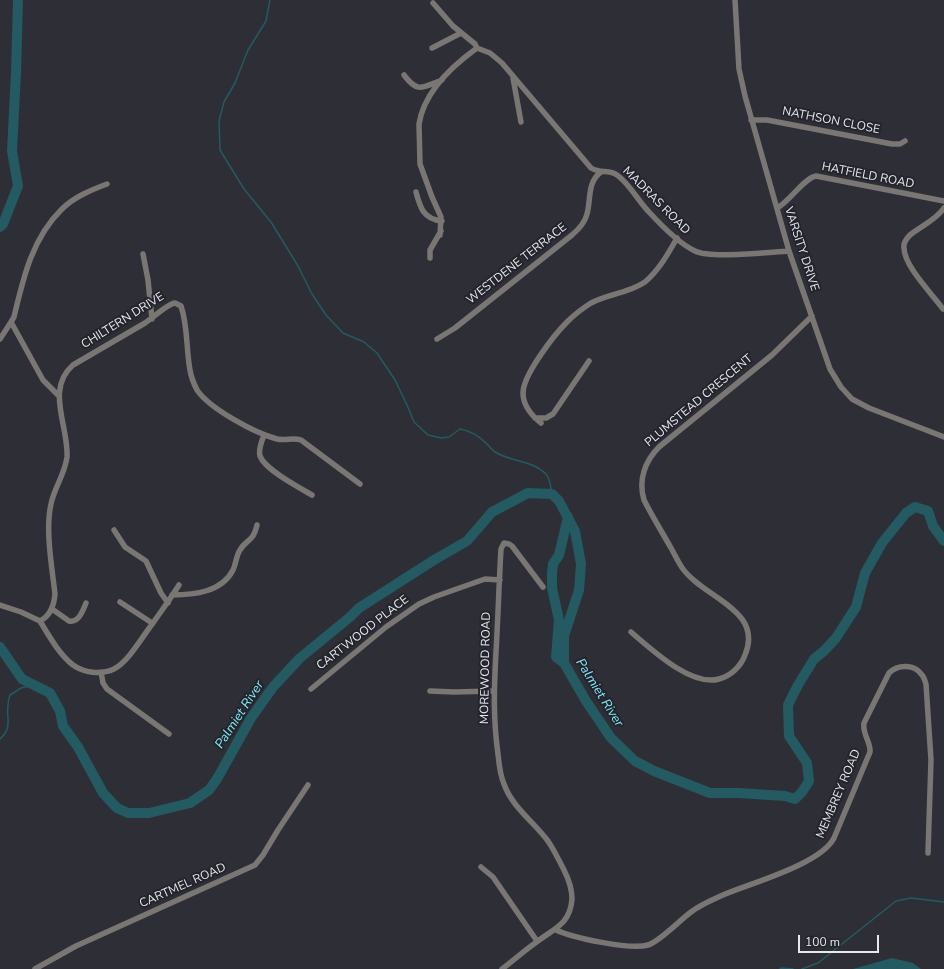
<!DOCTYPE html>
<html>
<head>
<meta charset="utf-8">
<style>
	body { margin:0 }
	#map { position:relative; width:944px; height:969px; overflow:hidden; background:#2e2f36; font-family:"Nunito Sans",sans-serif }
	canvas { display:block }
	.scale { position:absolute; left:798px; top:935px; width:81px; height:18px; box-sizing:border-box; border:2px solid #e8e9ee; border-top:0; padding-left:5px; font-size:12px; line-height:14px; white-space:nowrap; color:#e8e9ee; -webkit-text-stroke:3px #24252c; paint-order:stroke }
</style>
</head>
<body>
<div id="map">
<canvas width="944" height="969"></canvas>
<div class="scale">100 m</div>
</div>
<script>
const ctx = document.querySelector('canvas').getContext('2d');
ctx.lineJoin = 'round';
function paint(path, color) {
  ctx.fillStyle = color;
  ctx.fill(path, 'evenodd');
}
function stroke(path, color, width, dash) {
  ctx.strokeStyle = color;
  ctx.lineWidth = width;
  ctx.lineCap = dash ? 'butt' : 'round';
  ctx.setLineDash(dash || []);
  ctx.stroke(path);
}
function drawText(font, color, halo, rows, align = 'center') {
  ctx.font = font + ' "Nunito Sans",sans-serif';
  ctx.lineWidth = 4;
  ctx.setLineDash([]);
  ctx.textBaseline = 'middle';
  ctx.strokeStyle = halo;
  ctx.fillStyle = color;
  for (const [text, x, y, turn = 0] of rows) {
    ctx.save();
    ctx.translate(x, y);
    ctx.rotate((+turn || 0) * Math.PI / 180);
    ctx.textAlign = isNaN(turn) ? turn : align;
    if (halo) ctx.strokeText(text, 0, 0);
    ctx.fillText(text, 0, 0);
    ctx.restore();
  }
}
const water = new Path2D(`
	M892,958l21,5 8,6h-68z`);
const stream = new Path2D(`
	M270,0l-4,21 -18,29 -13,33 -11,19 -5,19 1,29 24,39 27,33 27,44 14,28 14,21 17,18 21,9 13,11 18,27 12,25 7,17 14,13 13,3 8,-1 11,-8c11,2 18,6 26,14 3,3 6,7 9,9 16,10 37,8 51,22 4,4 5,14 6,20
	M0,739c13,-12 6,-20 8,-34 0,-4 1,-7 2,-10l11,-7 12,-3
	M780,969l2,-1 11,1
	M802,969l16,-6 78,-62 15,-3 33,4`);
const river = new Path2D(`
	M0,227l3,-3 15,-38 -6,-35 4,-79 2,-72
	M0,647l22,32 28,14 10,18 3,15 15,21 25,46 14,15 11,5h21l41,-10 19,-13 8,-11 34,-61 22,-31 27,-29 50,-41 9,-9 75,-48 33,-19 25,-29 36,-19 24,1 7,7 16,30 6,33 -2,26 -15,46v27l22,38 25,37 24,23 19,10 56,22h29l46,3 10,3 7,-7 7,-11 -2,-18 -18,-27 -1,-31 10,-20 16,-26 10,-8 12,-13 20,-31 9,-34 17,-30 24,-30 9,-6 13,4 5,15 11,15
	M564,663l-8,-6 3,-37 -7,-32v-14l1,-10 6,-9 9,-38`);
const minor = new Path2D(`
	M735,0l4,69 6,27 44,155 41,118 11,18 11,12 17,9 75,29
	M433,3l20,23 22,18 2,4 13,5 12,10 89,105c10,6 18,1 26,7 12,8 21,26 32,37 11,12 31,32 46,39 16,8 74,1 94,0
	M432,48l29,-15
	M404,75c14,19 19,12 38,5
	M513,78l8,44
	M751,120h16l125,24h8l5,-3
	M416,192c4,15 7,27 26,29
	M777,208c13,-7 27,-30 39,-32l128,25
	M440,235l1,-18 -9,-20 -12,-33 -1,-40c5,-32 33,-58 58,-76
	M143,254l5,26 4,39
	M430,258v-8l11,-19
	M943,309c-10,-14 -39,-43 -39,-61 -1,-5 3,-10 6,-13 11,-9 26,-15 34,-27
	M0,339l11,-17
	M437,339l18,-11 117,-93c7,-6 13,-12 15,-21 4,-14 0,-32 14,-42
	M59,396l-16,-16 -32,-58 3,-5c9,-38 18,-79 48,-108 12,-12 29,-19 45,-25
	M535,418h11l7,-4 36,-53
	M541,423c-10,-8 -18,-17 -18,-30 0,-18 31,-58 44,-71 7,-7 16,-14 24,-19 17,-9 38,-10 54,-21 14,-12 23,-28 32,-44
	M264,435c-2,6 -6,14 -4,21 5,14 40,32 52,39
	M114,530l11,17 21,14 15,32 7,10
	M172,595c22,0 50,-3 61,-25 3,-6 3,-14 7,-20 7,-12 13,-7 17,-25
	M120,602l32,21
	M0,605l21,7 19,9
	M52,609l17,12c10,2 14,-11 17,-18
	M40,621c10,-5 14,-15 15,-27 -3,-27 -10,-64 -4,-90 3,-16 14,-30 16,-47 2,-30 -22,-68 6,-92l72,-42c8,-5 22,-19 30,-20l6,3c7,20 5,43 9,64 1,7 4,14 7,20 13,19 58,43 80,49 9,2 16,-2 24,1l59,44
	M40,621c9,15 19,33 33,44 11,8 28,10 41,4 15,-8 28,-32 39,-46 9,-13 18,-25 26,-38
	M631,632c20,17 60,55 88,47 12,-3 22,-13 26,-24 19,-45 -41,-57 -62,-86 -5,-7 -8,-14 -12,-21 -9,-16 -19,-32 -27,-48 -6,-20 1,-39 15,-53l113,-92 40,-39
	M101,672l2,11 4,6 62,45
	M311,689l75,-62 33,-23 15,-7 51,-18 15,1
	M430,691l24,1 40,-1
	M481,867l12,10 44,64
	M556,930c17,8 74,20 92,15 11,-3 32,-25 43,-33 9,-7 21,-12 32,-17 28,-12 98,-31 111,-57l36,-86c1,-10 -8,-18 -6,-29l25,-50c9,-9 26,-9 33,2 2,2 3,6 4,9l5,76 -3,93
	M35,969l41,-23 179,-81 8,-10 15,-25 30,-45
	M502,969c12,-9 23,-19 36,-28 17,-13 32,-17 34,-42 0,-10 -4,-21 -8,-29 -5,-10 -10,-20 -16,-29 -14,-19 -36,-34 -44,-57 -4,-9 -5,-20 -6,-30 -5,-36 -4,-66 -2,-102 2,-34 3,-69 5,-103l3,-6 5,1 3,2 31,41`);
const streetNames = [
	["NATHSON CLOSE",831,121,11],
	["HATFIELD ROAD",868,176,11],
	["MADRAS ROAD",656,201,45],
	["VARSITY DRIVE",801,249,72],
	["WESTDENE TERRACE",517,264,-38],
	["CHILTERN DRIVE",123,321,-32],
	["PLUMSTEAD CRESCENT",699,401,-40],
	["CARTWOOD PLACE",363,633,-38],
	["MOREWOOD ROAD",486,668,-89],
	["MEMBREY ROAD",839,794,-67],
	["CARTMEL ROAD",183,886,-24]
];
const waterNames = [
	["Palmiet River",599,693,58],
	["Palmiet River",240,715,-57]
];
paint(water, '#245a62');
stroke(stream, '#245a62', 1.5);
stroke(river, '#245a62', 10);
stroke(minor, '#7a7674', 5.5);
drawText('12px', '#e8e9ee', '#24252c', streetNames);
drawText('italic 13px', '#80ebfa', '#24252c', waterNames);
</script>
</body>
</html>
